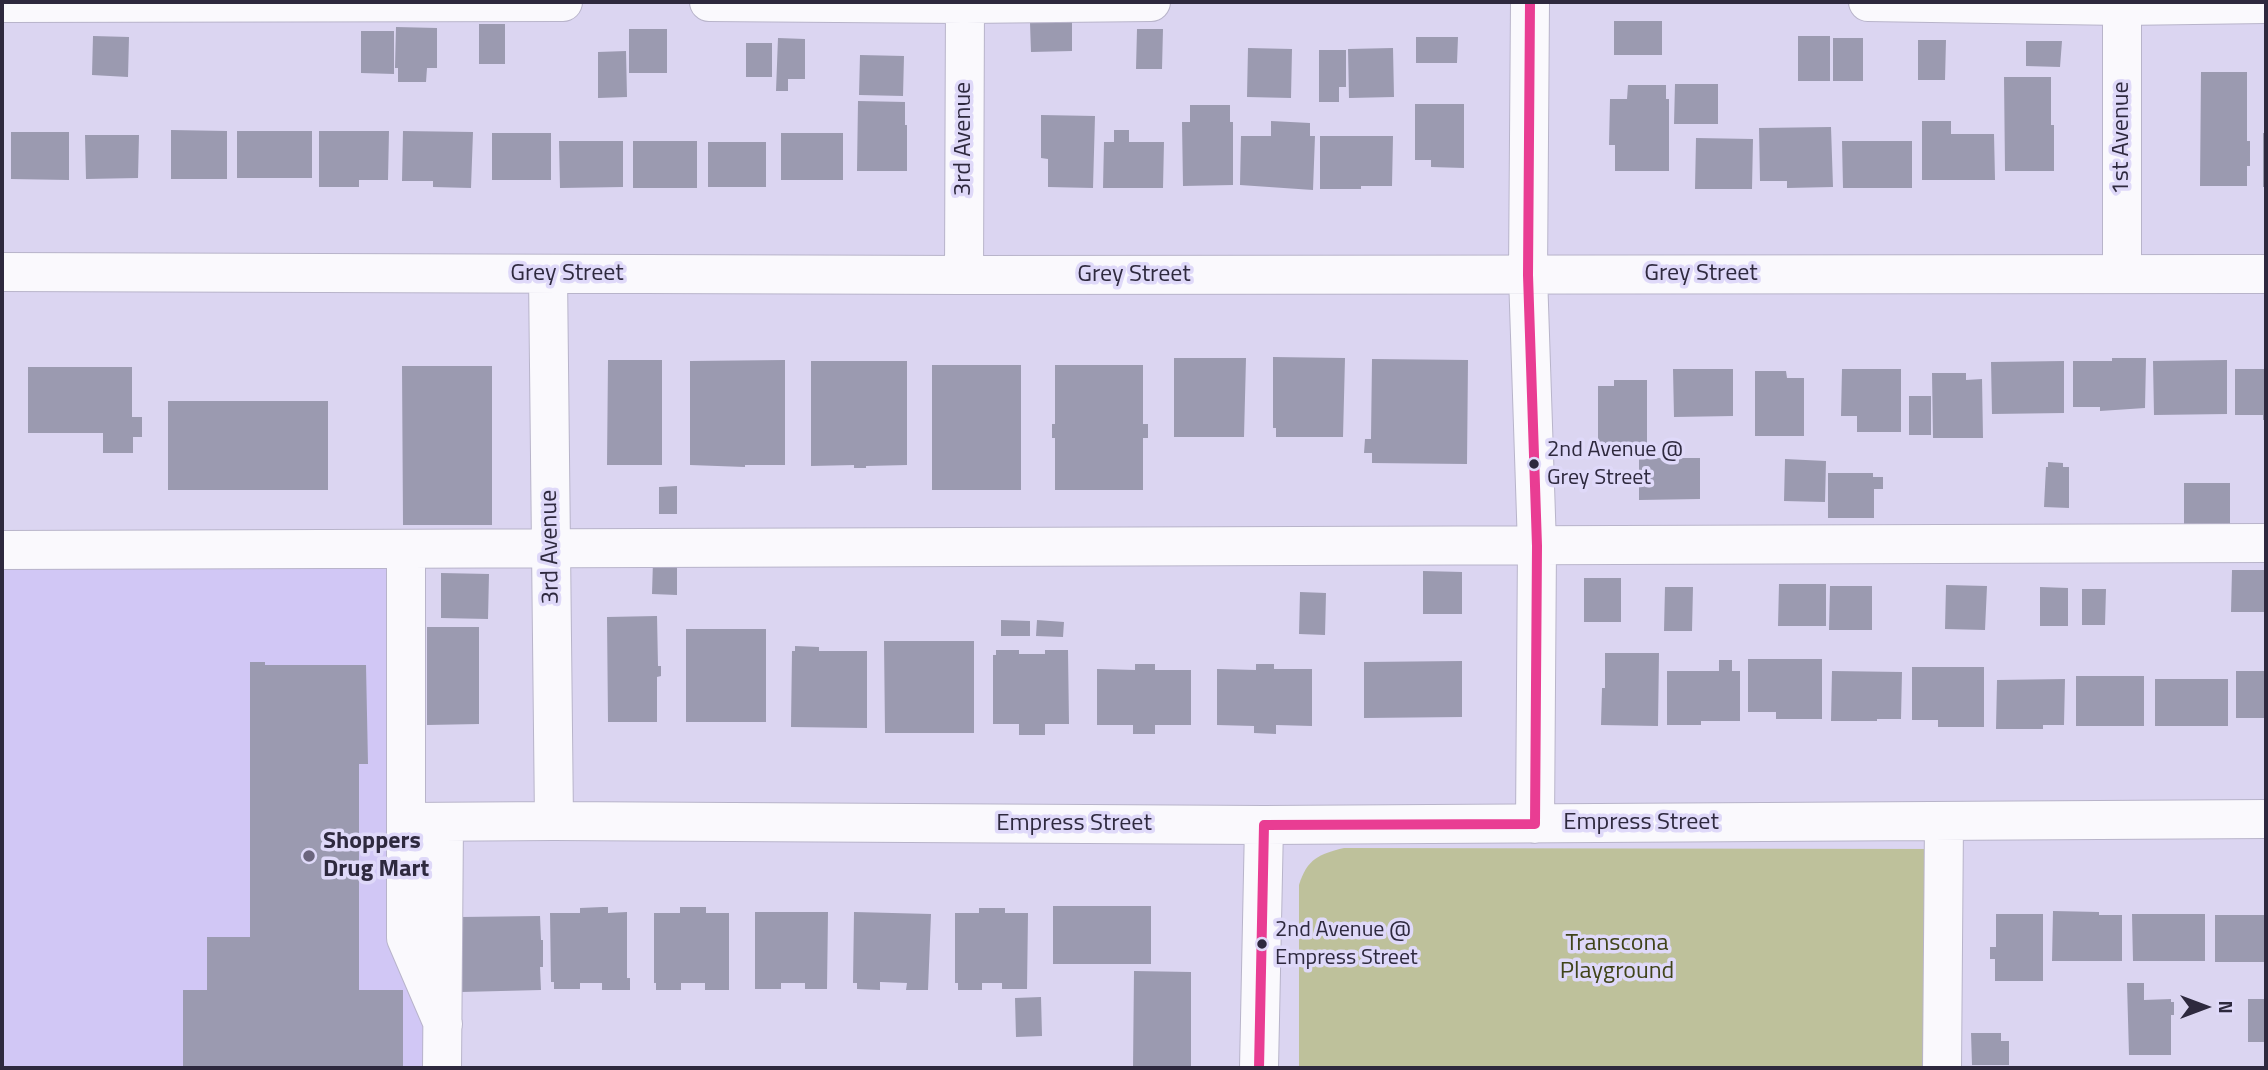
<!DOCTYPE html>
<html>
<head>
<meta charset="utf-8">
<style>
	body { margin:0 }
	#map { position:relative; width:2268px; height:1070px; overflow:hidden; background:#dbd5f1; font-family:"Titillium Web",sans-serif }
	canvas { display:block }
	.frame { position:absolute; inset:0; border:4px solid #2e293e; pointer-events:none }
	.north { position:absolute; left:2170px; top:972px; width:70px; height:70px; -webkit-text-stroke:5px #dfd9f9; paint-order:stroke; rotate:90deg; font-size:19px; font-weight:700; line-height:28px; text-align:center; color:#2e293e }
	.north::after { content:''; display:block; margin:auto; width:24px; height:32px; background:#2e293e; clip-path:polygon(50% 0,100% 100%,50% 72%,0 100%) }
</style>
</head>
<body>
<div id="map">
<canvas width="2268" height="1070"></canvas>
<div class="frame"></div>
<div class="north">N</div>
</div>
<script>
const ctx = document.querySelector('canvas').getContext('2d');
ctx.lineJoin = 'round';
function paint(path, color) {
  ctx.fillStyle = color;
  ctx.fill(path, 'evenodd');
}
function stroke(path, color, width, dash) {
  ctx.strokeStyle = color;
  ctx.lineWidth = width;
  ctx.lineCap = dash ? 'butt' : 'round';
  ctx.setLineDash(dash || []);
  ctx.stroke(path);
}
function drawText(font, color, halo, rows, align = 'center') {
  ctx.font = font + ' "Titillium Web",sans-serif';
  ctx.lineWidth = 7;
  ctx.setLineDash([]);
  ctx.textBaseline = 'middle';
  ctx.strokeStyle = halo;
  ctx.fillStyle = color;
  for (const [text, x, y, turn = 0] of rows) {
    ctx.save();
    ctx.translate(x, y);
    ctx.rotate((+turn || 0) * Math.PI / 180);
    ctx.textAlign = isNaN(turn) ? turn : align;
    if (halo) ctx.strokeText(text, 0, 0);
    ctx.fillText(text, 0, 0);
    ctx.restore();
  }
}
const built = new Path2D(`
	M2,560h421v508h-421z`);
const green = new Path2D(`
	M1344,848l592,1 -2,219h-635v-183c8,-26 20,-31 45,-37z`);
const building = new Path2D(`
	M1614,21h48v34h-48z
	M1072,22v29l-41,1 -1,-29z
	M479,24h26v40h-26z
	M396,27l41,1v40h-10l-1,14h-28v-14h-3z
	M629,29h38v44h-38z
	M1137,29h26l-1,40h-26z
	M361,31h33v43l-33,-1z
	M93,36l36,1 -1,40 -36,-2z
	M1798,36h32v45h-32z
	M1416,37h42l-1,26h-41z
	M778,38l27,1v40h-17v12h-12z
	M1833,38h30v43h-30z
	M1918,40h28l-1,40h-27z
	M2026,41h36l-2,26 -34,-1z
	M746,43h26v34h-26z
	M1248,48l44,1 -1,49 -44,-1z
	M1393,48l1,49 -45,1 -1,-49z
	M1319,50h27v37h-7v15h-20z
	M626,51l1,46 -29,1v-46z
	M860,55l44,1 -1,40 -44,-1z
	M2201,72h46v69h3v25h-3v20h-47z
	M2004,77h47v48h3v46h-49z
	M1675,84h43v40h-44z
	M1628,85h38v14h3v72h-54v-26h-6l1,-46h17z
	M858,101l47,1v23h2v46h-50z
	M1415,104h49v64l-33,-1v-7h-16z
	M1190,105h40v17h3v63l-50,1 -1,-64h8z
	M1041,115l54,1 -2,72 -45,-1v-28l-7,-1z
	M1271,121l39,2v13h5l-2,54 -73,-5 1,-49h30z
	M1922,121h29v13h43l1,46h-73z
	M1831,127l2,60 -46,1v-7h-27l-1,-53z
	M171,130l56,1v48h-56z
	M1114,130h15v12h35l-1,46h-60l1,-46h10z
	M237,131h75v47h-75z
	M319,131h70l-1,49h-29v7h-40z
	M403,131l70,1 -2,56 -38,-1v-6h-31z
	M11,132h58v48l-58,-1z
	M492,133h59v47h-59z
	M781,133h62v47h-62z
	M2263,133h3v54h-3z
	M85,135h54l-1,43 -52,1z
	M1320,136h73l-1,50h-31v3h-41z
	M1696,138l57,1 -1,50h-57z
	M559,141h64v46l-63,1z
	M633,141h64v47h-64z
	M1842,141h70v47h-69z
	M708,142h58v45h-58z
	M1273,357l72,1 -2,79h-67v-9h-3z
	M1174,358h72l-2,79h-70z
	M2112,358h34l-1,50 -45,3v-4h-27v-46h39z
	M1372,359l96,1 -1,104 -95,-1v-10h-8l1,-14h6z
	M608,360h54v105h-55z
	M785,360v105h-40v2l-55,-2v-104z
	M2227,360v54l-73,1 -1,-54z
	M811,361h96v104l-41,1v2h-12v-3l-43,1z
	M2064,361v52l-72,1 -1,-52z
	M932,365h89v125h-89z
	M1055,365h88v59h5v14h-5v52h-88v-52h-3v-14h3z
	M402,366h90v159h-89z
	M28,367h104v50h10v20h-9v16h-30v-20h-75z
	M1673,369h60v47l-59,1z
	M1842,369h59v63h-44v-16h-16z
	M2235,369h31v51h-3v-5h-28z
	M1755,371h31l1,7h17v58h-49z
	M1932,373h34v7l16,-1 1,59h-50z
	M1614,380h33v66h-49v-60h16z
	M1909,396h22v39h-22z
	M168,401h160v89h-160z
	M1639,458h61v41l-61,1z
	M1785,459l41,2 -1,41 -41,-1z
	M2048,462l15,1v4h6v41l-25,-1 2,-40h2z
	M1828,473h45v4h10v12h-9v29h-46z
	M2184,483h46v43h-46z
	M677,486v28h-18v-27z
	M653,561h24v34l-25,-1z
	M2232,570h34v42h-35z
	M1423,571l39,1v42h-39z
	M441,573l48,1 -1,45 -47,-1z
	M1584,578h37v44h-37z
	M1779,584h47v42h-48z
	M1946,585l41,1 -2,44 -40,-1z
	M1830,586h42v44h-43z
	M1665,587h28l-1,44h-28z
	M2040,587l28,1v38h-28z
	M2082,589h24l-1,36h-23z
	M1300,592l26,1 -1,42 -26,-1z
	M657,616l1,50h3v10l-4,1v45h-49l-1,-105z
	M1001,620l29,1v15h-29z
	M1037,620l27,2 -1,15 -27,-1z
	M427,627h52v97l-52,1z
	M686,629h80v93h-80z
	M884,641h90v92h-89z
	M795,646l24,1v4h48v77l-76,-1 1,-76h3z
	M996,650h23v4h26v-4h23l1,74h-24v11h-26v-11h-26v-69h3z
	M1605,653h54l-1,73 -57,-1 1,-37h3z
	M1748,659h74v60h-46v-7h-28z
	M1719,660h13v11h8v50h-39v4h-34v-54h52z
	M1462,661v56l-98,1v-56z
	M250,662h15v3h101l2,99h-9v226h44v78h-220v-78h24v-53h43z
	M1135,664h20v6h36v55h-36v9h-22v-9h-36v-56l38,1z
	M1256,664h18v5h38v57l-36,-1v9l-22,-1v-7l-37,-1v-56l39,1z
	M1912,667h72v60h-46v-7h-26z
	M1832,671l70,1 -1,47h-24v2h-46z
	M2236,671h30v47h-30z
	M2076,676h68v50h-68z
	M2065,679l-1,46h-21v4h-47l1,-49z
	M2155,679h73v47h-73z
	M1053,906h98v58h-98z
	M603,907h5v6l19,-1v66h3v12h-28v-7h-22v6h-26v-7h-3l-1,-69h30v-5z
	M680,907h26v6h23v77h-24v-7h-24v7h-25v-7h-2v-70h26z
	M979,908h26v5h23l-1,76h-25v-6h-20v7h-24v-7h-3v-70h24z
	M2053,911l46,1v3h23v46h-70z
	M755,912h73l-1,77h-22v-6h-24v6h-26z
	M854,912l77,2 -3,76h-22l1,-7 -27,-1v8l-23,-1v-6h-4z
	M1996,914h47v67h-48v-22h-5v-12h6z
	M2132,914h73v47h-72z
	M2215,915h51v47h-51z
	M540,916l1,24h2v27h-3l1,23 -80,2v-75z
	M1134,971l57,1v96h-58z
	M2127,983h17v17l27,-1v3h3v13h-3v40h-42z
	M1041,997l1,39 -26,1 -1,-39z
	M2248,999h18v43h-18z
	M1971,1033h30v8h8v24h-37z`);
const minor = new Path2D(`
	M709,2l256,2 186,-2
	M1530,2l-2,273 9,271 -2,278
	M1868,2l254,4 144,-2
	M2122,2v272
	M2,3l561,-1
	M2,272l962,3 1302,-1
	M548,274l6,547
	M964,275l1,-273
	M406,549v389l37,86
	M2,550l2264,-7
	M407,822l147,-1 710,4 1002,-6
	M442,1068l2,-246
	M1259,1068l5,-243
	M1942,1068l2,-247`);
const bus1 = new Path2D(`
	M1530,2l-2,273 9,271 -2,278
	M1264,825l271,-1
	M1259,1068l5,-243`);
const markers = [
	[1534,464,6,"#2e293e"],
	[309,856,7,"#6b657d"],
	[1262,944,6,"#2e293e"]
];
const busNames = [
	["2nd Avenue @",1547,451],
	["Grey Street",1547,479],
	["2nd Avenue @",1275,931],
	["Empress Street",1275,959]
];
const streetNames = [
	["1st Avenue",2122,138,-90],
	["3rd Avenue",964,139,-90],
	["Grey Street",567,274],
	["Grey Street",1701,274],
	["Grey Street",1134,275],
	["3rd Avenue",551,547,-91],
	["Empress Street",1641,823],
	["Empress Street",1074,824]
];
const poiNames = [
	["Shoppers",323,842],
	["Drug Mart",323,870]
];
const parkNames = [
	["Transcona",1617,944],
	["Playground",1617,972]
];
paint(built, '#d1c7f5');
paint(green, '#bec19b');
paint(building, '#9b9ab0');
stroke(minor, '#b8b4ca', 40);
stroke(minor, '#faf9fd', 38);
stroke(bus1, '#e93d93', 10);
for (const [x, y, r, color] of markers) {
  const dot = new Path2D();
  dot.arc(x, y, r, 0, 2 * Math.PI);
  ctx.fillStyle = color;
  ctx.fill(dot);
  stroke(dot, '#dfd9f9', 2.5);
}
drawText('22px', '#2e293e', '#dfd9f9', busNames, 'left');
drawText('24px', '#2e293e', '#dfd9f9', streetNames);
drawText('bold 24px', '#2e293e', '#dfd9f9', poiNames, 'left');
drawText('24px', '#404419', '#dfd9f9', parkNames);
</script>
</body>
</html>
